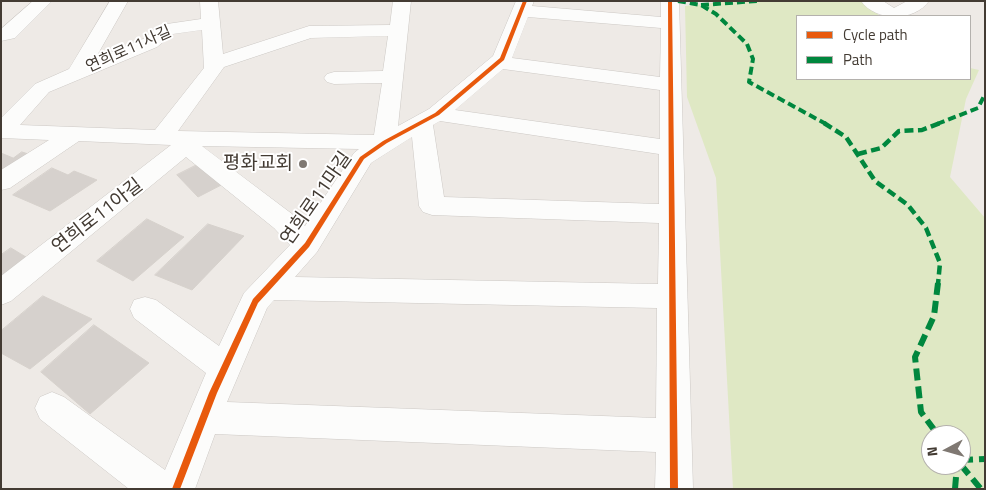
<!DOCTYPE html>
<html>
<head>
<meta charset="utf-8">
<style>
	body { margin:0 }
	#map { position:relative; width:986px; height:490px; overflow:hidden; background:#eeeae6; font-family:"Titillium Web",sans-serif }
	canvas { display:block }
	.frame { position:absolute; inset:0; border:2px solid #433b33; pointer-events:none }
	.legend { position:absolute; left:796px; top:15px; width:175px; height:65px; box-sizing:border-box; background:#fff; border:1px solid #b4b1ad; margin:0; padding:6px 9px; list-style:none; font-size:15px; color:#433b33 }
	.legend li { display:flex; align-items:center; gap:10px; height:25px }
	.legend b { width:25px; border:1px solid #b4b1ad }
	.north { position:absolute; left:921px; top:425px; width:50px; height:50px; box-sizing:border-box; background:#fff; border:1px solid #b4b1ad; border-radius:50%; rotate:264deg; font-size:14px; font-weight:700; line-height:20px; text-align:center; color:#433b33 }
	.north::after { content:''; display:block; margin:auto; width:18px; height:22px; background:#7f7872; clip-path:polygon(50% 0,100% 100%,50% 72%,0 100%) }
</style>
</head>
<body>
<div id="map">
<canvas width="986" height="490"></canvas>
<div class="frame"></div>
<ul class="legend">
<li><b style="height:6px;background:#e8590c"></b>Cycle path</li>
<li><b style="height:6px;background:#00873e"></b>Path</li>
</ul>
<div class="north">N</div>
</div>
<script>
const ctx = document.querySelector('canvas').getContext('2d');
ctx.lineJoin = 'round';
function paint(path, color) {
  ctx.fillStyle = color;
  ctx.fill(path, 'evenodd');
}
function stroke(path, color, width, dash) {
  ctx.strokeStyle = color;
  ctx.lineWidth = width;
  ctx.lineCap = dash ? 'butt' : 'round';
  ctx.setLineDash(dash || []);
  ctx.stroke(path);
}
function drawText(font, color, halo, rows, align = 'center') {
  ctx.font = font + ' "Titillium Web","Noto Sans KR",sans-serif';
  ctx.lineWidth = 4;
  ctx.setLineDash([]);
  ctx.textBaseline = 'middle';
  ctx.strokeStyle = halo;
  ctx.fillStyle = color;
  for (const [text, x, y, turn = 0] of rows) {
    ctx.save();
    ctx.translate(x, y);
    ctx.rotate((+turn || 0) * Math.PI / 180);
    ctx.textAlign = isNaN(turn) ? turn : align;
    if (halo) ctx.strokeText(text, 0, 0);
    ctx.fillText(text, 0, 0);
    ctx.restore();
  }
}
const green = new Path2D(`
	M730,1h132l18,15h-83v63h173v-11l9,2 -13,29 -16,78 35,41v271h-252l-17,-311 -29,-81 -2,-91zM931,435h30v30h-30z`);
const building = new Path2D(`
	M22,152l22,7 -43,27v-33l12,5z
	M203,162l24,20 -29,15 -21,-22z
	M52,168l16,7 6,-4 23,9 -47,31 -37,-16z
	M147,219l37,18 -51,44 -36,-20z
	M208,224l36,12 -52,54 -37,-15z
	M11,248l33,20 -43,32v-45z
	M43,296l49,23 -62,50 -29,-16v-22z
	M94,325l55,38 -59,51 -49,-42z`);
const minor = new Path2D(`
	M33,1h19l-37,37 -14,3v-12z
	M110,1h18l-33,58 48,-20 17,-14 41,-6 -1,-18h18l5,53 86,-28 81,-1 3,-24h18l-13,125 31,-17 64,-53 23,-55h18l-2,5 129,11v-16h18l14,488h-38l1,-37 -441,-18 -20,55h-66l-89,-70 -5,-11 5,-11 12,-5 12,5 101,73 41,-97 -72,-55 -4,-9 4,-9 11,-3 11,3 63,46 25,-53 46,-48 -16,-17 -88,-71 -175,144 -10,4v-29l170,-131 -92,-4 -69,47 -9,2v-20l48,-30 -48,-2v-20l34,-34 34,-15zM528,17l133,11 -1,49 -148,-19zM202,30l2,38 -49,62 -135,-5 29,-33 108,-45 16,-13zM388,36l-5,35 -49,1 -7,2 -3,4 3,4 7,2 48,-1 -8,52 -196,-4 46,-64 87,-29zM503,69l157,21v49l-205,-29zM440,121l219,33v50l-215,-7 -11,-72zM412,137l7,69 4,6 9,3 227,8 -1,61 -363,-7 22,-25 54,-89zM202,146l157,3 -5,4 -49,73 -13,-12zM274,300l383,8 -1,110 -429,-16 40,-94z
	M861,1h22l11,7 13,-7h22c-15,21 -53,21 -68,0z`);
const quietFar2 = new Path2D(`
	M678,1l23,4 15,9 31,30 6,15 -4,23 77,42
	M701,5l56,-4
	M937,124l41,-16 7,-14`);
const quietFar1 = new Path2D(`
	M824,123l22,14 29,44 33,24 18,23 14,35 -2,21
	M858,154l23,-6 18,-17 23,-1 18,-7`);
const quiet = new Path2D(`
	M938,283l-4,33 -19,41 6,55 17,23
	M961,460l24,-1
	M961,465l20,24
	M955,489l2,-24`);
const cycleway = new Path2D(`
	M523,1h4l-23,59 -65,55 -52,28 -23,16 -55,88 -51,56 -41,90 -37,96h-8l37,-96 44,-94 52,-56 55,-86 23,-16 52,-28 65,-55z
	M668,1h4l6,488h-8z`);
const markers = [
	[303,164,5,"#7f7872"]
];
const farStreetnames = [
	["연희로11사길",129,50,-24]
];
const poiNames = [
	["평화교회",293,164]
];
const streetNames = [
	["연희로11마길",317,199,-55],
	["연희로11아길",98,217,-38]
];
paint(green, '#dfe8c4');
paint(building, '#d6d1cd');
stroke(building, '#d6d1cc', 1);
stroke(minor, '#ccc8c4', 1);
paint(minor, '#fcfcfb');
stroke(quietFar2, '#00873e', 4, [8, 4]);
stroke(quietFar1, '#00873e', 4.5, [9, 4.5]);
stroke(quiet, '#00873e', 6, [12, 6]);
paint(cycleway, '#e8590c');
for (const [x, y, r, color] of markers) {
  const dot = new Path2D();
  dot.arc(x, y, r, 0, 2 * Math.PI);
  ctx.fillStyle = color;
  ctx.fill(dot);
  stroke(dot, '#fff', 2);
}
drawText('16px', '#433b33', '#fff', farStreetnames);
drawText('19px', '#433b33', '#fff', poiNames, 'right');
drawText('19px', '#433b33', '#fff', streetNames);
</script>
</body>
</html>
